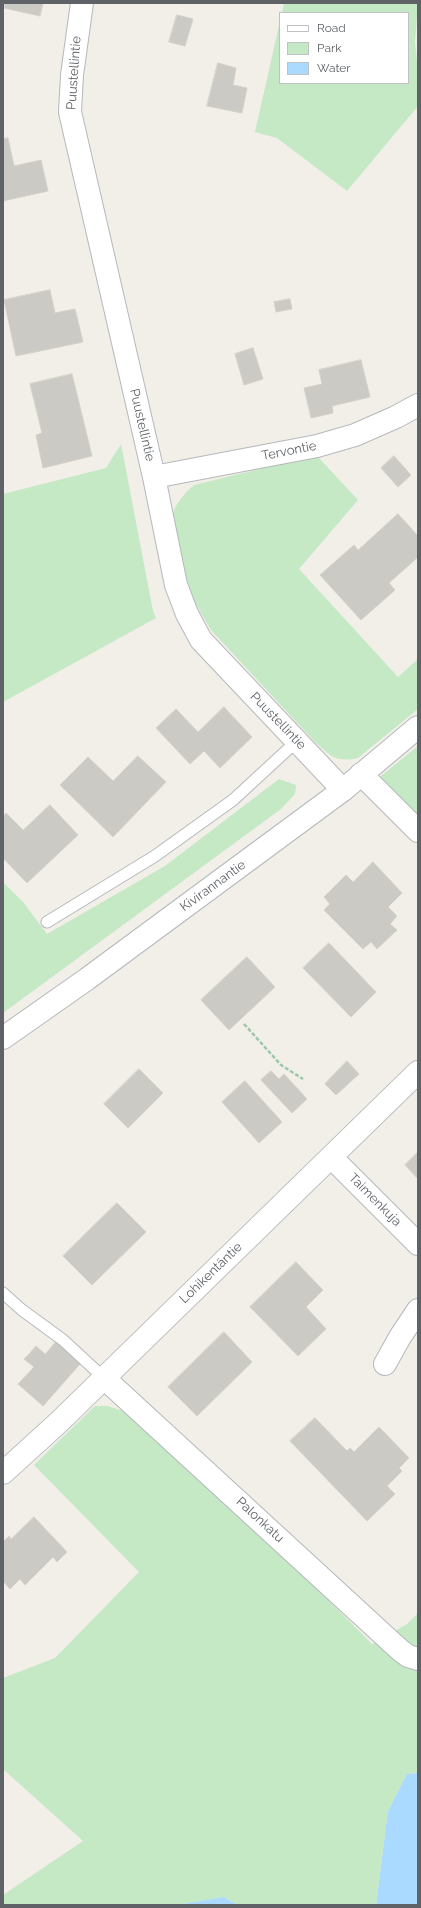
<!DOCTYPE html>
<html>
<head>
<meta charset="utf-8">
<style>
	body { margin:0 }
	#map { position:relative; width:421px; height:1908px; overflow:hidden; background:#f1efe8; font-family:Raleway,sans-serif }
	canvas { display:block }
	.frame { position:absolute; inset:0; border:4px solid #5f6368; pointer-events:none }
	.legend { position:absolute; left:279px; top:12px; width:130px; height:72px; box-sizing:border-box; background:#fff; border:1px solid #bfc1c3; margin:0; padding:5px 7px; list-style:none; font-size:12px; color:#5f6368 }
	.legend li { display:flex; align-items:center; gap:8px; height:20px }
	.legend b { width:20px; border:1px solid #bfc1c3 }
</style>
</head>
<body>
<div id="map">
<canvas width="421" height="1908"></canvas>
<div class="frame"></div>
<ul class="legend">
<li><b style="height:5px;background:#fff"></b>Road</li>
<li><b style="height:11px;background:#c5e8c5"></b>Park</li>
<li><b style="height:11px;background:#aadaff"></b>Water</li>
</ul>
</div>
<script>
const ctx = document.querySelector('canvas').getContext('2d');
ctx.lineJoin = 'round';
function paint(path, color) {
  ctx.fillStyle = color;
  ctx.fill(path, 'evenodd');
}
function stroke(path, color, width, dash) {
  ctx.strokeStyle = color;
  ctx.lineWidth = width;
  ctx.lineCap = dash ? 'butt' : 'round';
  ctx.setLineDash(dash || []);
  ctx.stroke(path);
}
function drawText(font, color, halo, rows, align = 'center') {
  ctx.font = font + ' Raleway,sans-serif';
  ctx.lineWidth = 4;
  ctx.setLineDash([]);
  ctx.textBaseline = 'middle';
  ctx.strokeStyle = halo;
  ctx.fillStyle = color;
  for (const [text, x, y, turn = 0] of rows) {
    ctx.save();
    ctx.translate(x, y);
    ctx.rotate((+turn || 0) * Math.PI / 180);
    ctx.textAlign = isNaN(turn) ? turn : align;
    if (halo) ctx.strokeText(text, 0, 0);
    ctx.fillText(text, 0, 0);
    ctx.restore();
  }
}
const green = new Path2D(`
	M284,3h134l-3,40 3,26v37l-71,85 -70,-53 -22,-6 25,-111v62h128v-70h-126z
	M121,444l32,167 3,7 -153,84v-208l103,-26z
	M309,457l10,1 39,42 -59,69 99,108 20,-18v50l-60,49c-22,5 -27,-2 -43,-16l-104,-112 -19,-32 -21,-79c4,-15 11,-23 23,-34z
	M418,746v79l-52,-37z
	M279,779l17,6 -1,9 -14,15 -278,204v-131l20,20 24,32 118,-68z
	M95,1406h12l17,5 100,84 148,149 35,-20 11,-11v160l-11,1 -19,37 -12,94h-138l-14,-8 -48,8h-173v-10l80,-54 -80,-72v-91l52,-20 84,-86 -105,-107z`);
const water = new Path2D(`
	M418,1773v132h-42l12,-94 19,-37z
	M224,1897l14,8h-62z`);
const building = new Path2D(`
	M5,3h38l-3,13 -36,-8z
	M177,15l16,4 -8,27 -16,-4z
	M218,63l18,5 -3,17 14,3 -5,25 -35,-7z
	M8,138l6,28 27,-6 7,31 -45,10v-62z
	M50,290l5,23 20,-4 8,33 -67,14 -12,-56z
	M290,299l2,10 -16,3 -2,-10z
	M253,348l10,31 -19,6 -9,-31z
	M361,360l9,37 -38,9 1,7 -22,5 -7,-30 18,-4 -3,-14z
	M72,374l20,82 -49,12 -7,-33 6,-2 -12,-49z
	M394,456l17,19 -13,12 -17,-19z
	M398,514l20,22v21l-29,26 6,7 -34,30 -41,-45 34,-30 4,5z
	M224,707l28,30 -32,31 -16,-17 -14,13 -34,-36 20,-19 22,23z
	M138,756l28,26 -53,55 -53,-52 28,-28 25,24z
	M50,805l28,30 -51,48 -24,-25v-41l3,-4 17,17z
	M373,862l29,31 -14,14 9,9 -7,8 7,6 -20,19 -6,-7 -8,7 -39,-39 6,-6 -6,-7 22,-22 7,7z
	M329,943l47,49 -25,25 -48,-49z
	M247,957l28,30 -46,43 -28,-30z
	M347,1061l12,13 -23,21 -11,-11z
	M139,1069l24,24 -35,35 -24,-24z
	M271,1071l8,8 5,-5 23,25 -15,14 -31,-33z
	M245,1081l37,41 -23,21 -37,-41z
	M418,1152v27l-13,-14z
	M117,1203l29,29 -54,53 -29,-29z
	M296,1262l27,28 -17,17 20,22 -28,27 -48,-49z
	M224,1332l28,30 -55,54 -29,-29z
	M56,1342l24,22 -37,42 -25,-22 16,-17 -10,-8 6,-6 6,-7 9,8z
	M315,1418l32,33 3,-3 4,4 25,-25 30,31 -10,10 3,3 -15,15 8,8 -28,27 -77,-80z
	M34,1517l33,35 -10,10 -4,-5 -28,28 -5,-6 -10,10 -7,-8v-39l6,-6 2,3z`);
const path = new Path2D(`
	M244,1024l37,41 22,14`);
const service = new Path2D(`
	M47,922l108,-66 78,-56 64,-59
	M3,1293l19,17 41,30 41,38`);
const minor = new Path2D(`
	M82,3l-10,72 -2,37 84,365 22,108 11,29 14,26 142,150
	M154,477l163,-31 38,-11 41,-18 22,-12
	M361,774l57,57
	M331,1157l87,87
	M385,1364l15,-27 18,-27
	M104,1378l296,272 8,6 10,3
	M3,1473l56,-51 359,-350`);
const tertiary = new Path2D(`
	M3,1038l84,-59 256,-189 75,-63`);
const streetNames = [
	["Puustellintie",74,73,-86],
	["Puustellintie",142,425,77],
	["Tervontie",289,451,-11],
	["Puustellintie",278,721,46],
	["Kivirannantie",213,886,-36],
	["Taimenkuja",375,1200,45],
	["Lohikentäntie",211,1273,-44],
	["Palonkatu",260,1520,43]
];
paint(green, '#c5e8c5');
paint(water, '#aadaff');
paint(building, '#cccac5');
stroke(building, '#d6d1c6', 1);
stroke(service, '#b5b8bc', 13);
stroke(minor, '#b5b8bc', 24);
stroke(tertiary, '#b5b8bc', 24);
stroke(path, '#9cc7a9', 2.5, [4, 2]);
stroke(service, '#fff', 11);
stroke(minor, '#fff', 22);
stroke(tertiary, '#fff', 22);
drawText('13px', '#5f6368', '#fff', streetNames);
</script>
</body>
</html>
